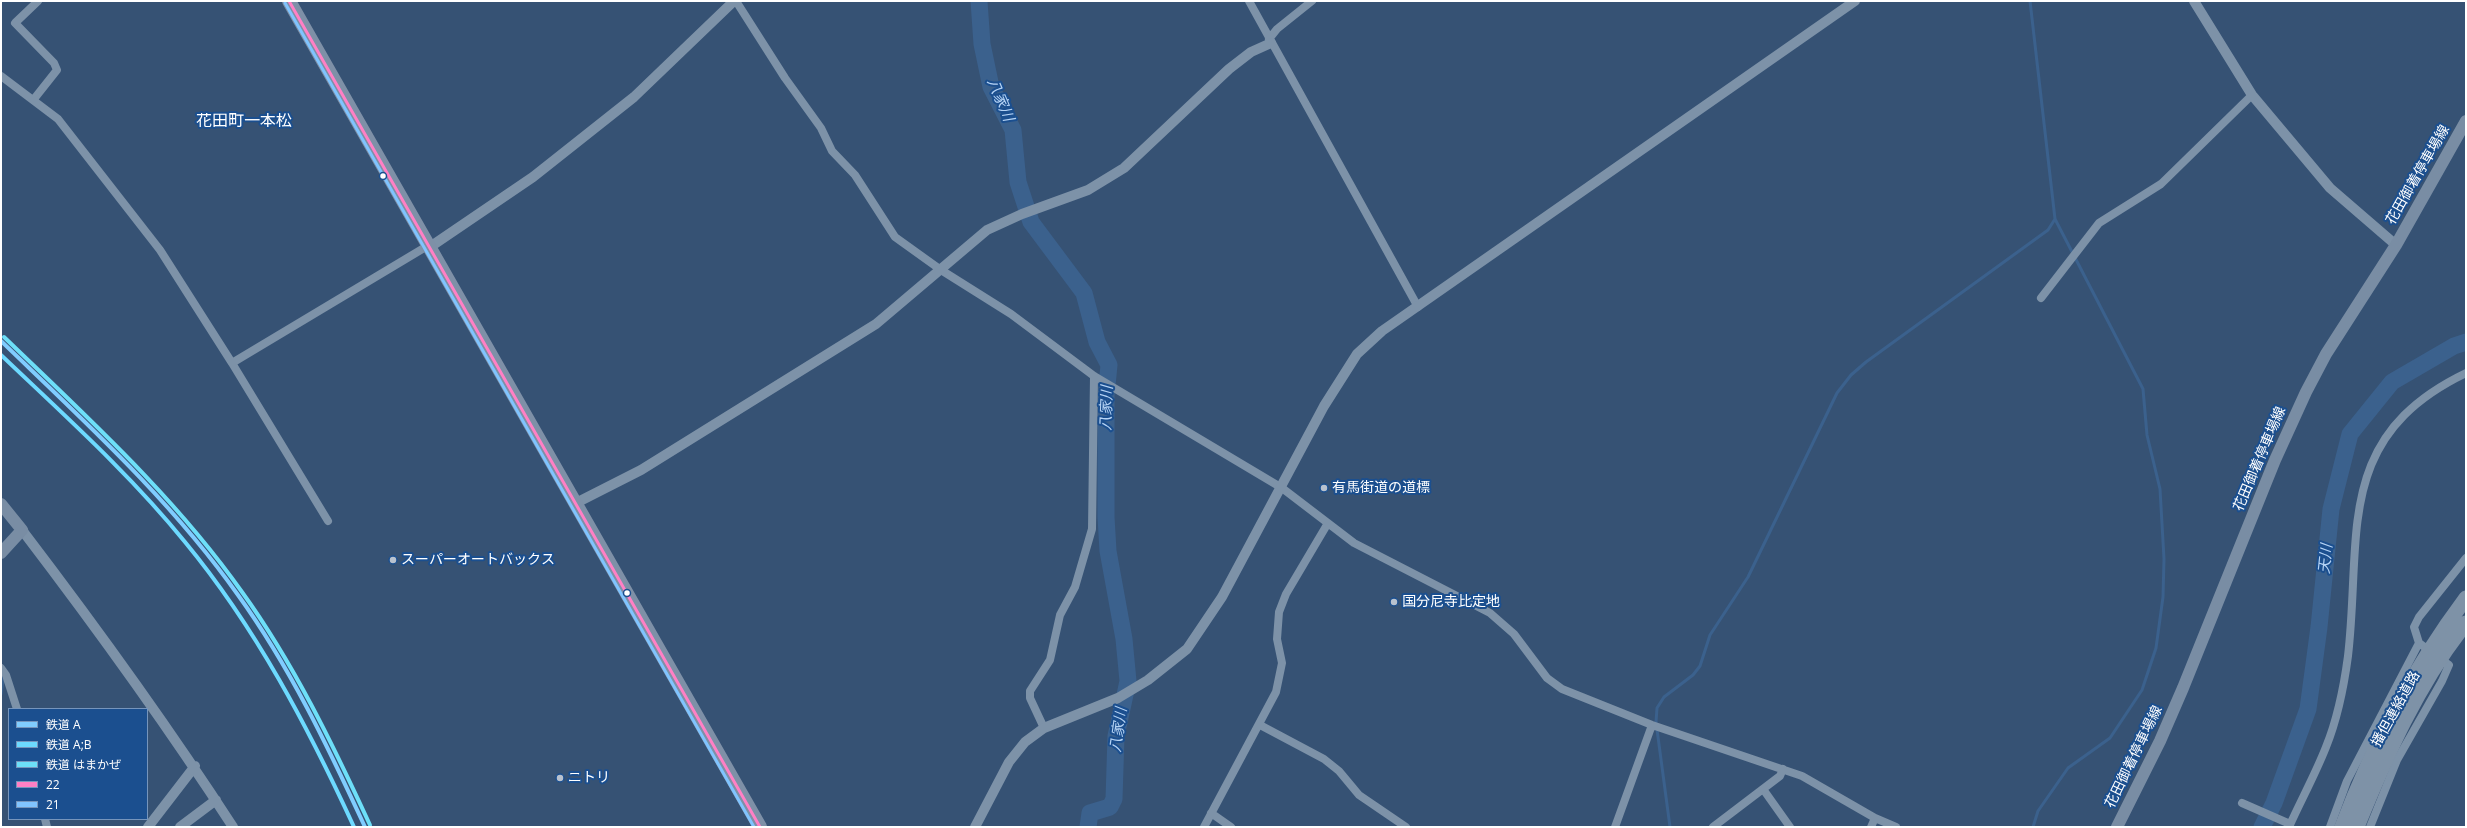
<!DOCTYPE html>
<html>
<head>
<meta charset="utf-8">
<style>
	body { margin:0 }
	#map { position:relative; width:2467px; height:828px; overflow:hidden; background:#365274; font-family:"Open Sans","Noto Sans JP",sans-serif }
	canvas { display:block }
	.frame { position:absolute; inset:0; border:2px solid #fff; pointer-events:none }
	.legend { position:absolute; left:8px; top:708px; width:140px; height:112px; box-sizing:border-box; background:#1b4f8f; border:1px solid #7695bc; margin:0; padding:5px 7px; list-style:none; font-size:12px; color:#fff }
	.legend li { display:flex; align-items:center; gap:8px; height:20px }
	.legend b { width:20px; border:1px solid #7695bc }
</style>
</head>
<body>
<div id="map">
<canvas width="2467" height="828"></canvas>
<div class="frame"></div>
<ul class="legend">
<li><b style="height:5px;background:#80cdff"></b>鉄道 A</li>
<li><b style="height:5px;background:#6ddaff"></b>鉄道 A;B</li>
<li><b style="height:5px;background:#6ddff8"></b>鉄道 はまかぜ</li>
<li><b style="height:5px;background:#ff80c5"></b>22</li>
<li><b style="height:5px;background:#80c4ff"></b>21</li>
</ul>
</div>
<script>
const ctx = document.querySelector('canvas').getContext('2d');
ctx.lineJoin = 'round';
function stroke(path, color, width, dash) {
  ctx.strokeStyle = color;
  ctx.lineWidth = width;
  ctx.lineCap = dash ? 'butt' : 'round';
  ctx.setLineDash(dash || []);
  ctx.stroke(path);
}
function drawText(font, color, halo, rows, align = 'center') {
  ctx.font = font + ' "Open Sans","Noto Sans JP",sans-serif';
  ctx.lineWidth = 4;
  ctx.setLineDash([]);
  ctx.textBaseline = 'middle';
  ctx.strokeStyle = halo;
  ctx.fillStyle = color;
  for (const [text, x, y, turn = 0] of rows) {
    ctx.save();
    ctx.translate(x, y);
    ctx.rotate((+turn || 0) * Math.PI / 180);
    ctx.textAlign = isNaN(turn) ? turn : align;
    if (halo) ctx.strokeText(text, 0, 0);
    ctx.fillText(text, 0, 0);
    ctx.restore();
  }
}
const stream = new Path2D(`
	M2030,1l25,218 88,170 4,46 13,54 4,70 -1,38 -7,51 -14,42 -32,48 -42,30 -30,43 -5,16
	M1,694l3,-19
	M1670,827l-14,-105 1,-14 7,-11 29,-22 7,-9 10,-31 38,-58 89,-184 14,-18 15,-13 182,-132 7,-11`);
const river = new Path2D(`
	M979,1l3,43 9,43 22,43 5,52 13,40 53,71 13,49 12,23 -3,31v121l2,34 16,88 4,42 -12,55 -2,63 -4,8 -20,6 -2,14
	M2262,827l12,-24 34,-94 11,-82 12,-118 19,-75 42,-52 62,-36 12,-4`);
const minor = new Path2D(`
	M736,1l49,77 36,50 11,23 23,24 40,62 46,33 70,44 83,62 188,112 72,55 136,70 24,21 33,44 15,11 90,36 150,51 73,42 21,9
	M1249,1l169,306
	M1269,39l8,-10 35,-28
	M1,76l57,43 102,131 72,113
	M34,99l23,-29 -3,-7 -39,-40 23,-22
	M2041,298l58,-75 62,-39 91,-89
	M328,521l-96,-158 197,-118
	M1,668l5,7 11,34
	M1260,725l64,34 15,12 20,24 47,32
	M1044,728l-14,-30v-7l20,-31 10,-45 15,-28 17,-58 2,-153
	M1763,789l27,38
	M2242,803l48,21
	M1211,813l20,14
	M45,819l2,8
	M1204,827l72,-135 6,-29 -5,-24 2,-27 7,-18 42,-71
	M1615,827l37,-102
	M1713,827l67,-51 3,-7
	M1871,827l4,-9
	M2289,827c12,-27 26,-52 37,-80 11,-27 18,-61 22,-91 14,-121 -15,-219 118,-283
	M2330,827l17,-46 72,-138
	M2370,827l27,-67 45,-79 7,-16 -30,-22 -5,-16 5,-10 47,-59`);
const tertiary = new Path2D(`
	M2194,1l58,94 78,93 66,57
	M430,247l103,-70 101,-80 100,-96
	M576,503l65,-33 235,-146 111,-94 35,-16 66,-24 36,-22 105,-99 22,-17 20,-9
	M22,530c74,97 145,195 211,297
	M148,827l47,-61
	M180,827l36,-27
	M975,827l34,-65 16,-20 19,-14 74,-30 30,-18 39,-31 35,-52 102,-191 33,-52 25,-23 473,-330`);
const secondary = new Path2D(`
	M1,504l21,26 -21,23
	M2117,827l43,-86 23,-53 92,-228 31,-68 20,-38 70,-109 70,-124`);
const trunk = new Path2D(`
	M289,1l471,826`);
const motorway = new Path2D(`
	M2342,827c31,-82 71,-158 124,-229
	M2357,827c29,-71 61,-144 109,-204`);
const bus1 = new Path2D(`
	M289,1l471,826`);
const bus2 = new Path2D(`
	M285,3l469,824`);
const rail1 = new Path2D(`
	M1,341c83,80 170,159 237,254 52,72 90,152 127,232`);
const rail2 = new Path2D(`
	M1,355c63,60 129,119 184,187 71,86 123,185 169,285`);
const rail3 = new Path2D(`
	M4,337c84,81 171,160 238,255 52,72 91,153 128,233`);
const markers = [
	[383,176,3.5,"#fff"],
	[1324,488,4,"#b9c2ce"],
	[393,560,4,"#b9c2ce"],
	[627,593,3.5,"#fff"],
	[1394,602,4,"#b9c2ce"],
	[560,778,4,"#b9c2ce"]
];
const streetNames = [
	["花田御着停車場線",2418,175,-60],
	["花田御着停車場線",2260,459,-67],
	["播但連絡道路",2396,709,-61],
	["花田御着停車場線",2134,757,-64]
];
const poiNames = [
	["有馬街道の道標",1332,488],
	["スーパーオートバックス",401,560],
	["国分尼寺比定地",1402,602],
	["ニトリ",568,778]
];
const waterNames = [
	["八家川",1000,100,67],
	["八家川",1107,408,-88],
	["天川",2326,559,-84],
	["八家川",1119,730,-82]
];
const quarterNames = [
	["花田町一本松",244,121]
];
stroke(stream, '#3b618d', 3);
stroke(river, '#3b618d', 17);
stroke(minor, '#7d92a8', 8);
stroke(tertiary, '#7d92a8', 10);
stroke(secondary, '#798da4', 12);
stroke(trunk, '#7e90a7', 14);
stroke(motorway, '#7e92a7', 15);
stroke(bus1, '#ff80c5', 3);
stroke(bus2, '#80c4ff', 3);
stroke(rail1, '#80cdff', 4);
stroke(rail2, '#6ddaff', 4);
stroke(rail3, '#6ddff8', 4);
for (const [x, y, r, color] of markers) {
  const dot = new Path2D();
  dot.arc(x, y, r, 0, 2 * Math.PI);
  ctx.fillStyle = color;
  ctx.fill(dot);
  stroke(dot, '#1b4f8f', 1.5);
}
drawText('14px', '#fff', '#1b4f8f', streetNames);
drawText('14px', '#fff', '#1b4f8f', poiNames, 'left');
drawText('italic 15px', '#b5d3f5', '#1b4f8f', waterNames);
drawText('16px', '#fff', '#1b4f8f', quarterNames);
</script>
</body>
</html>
